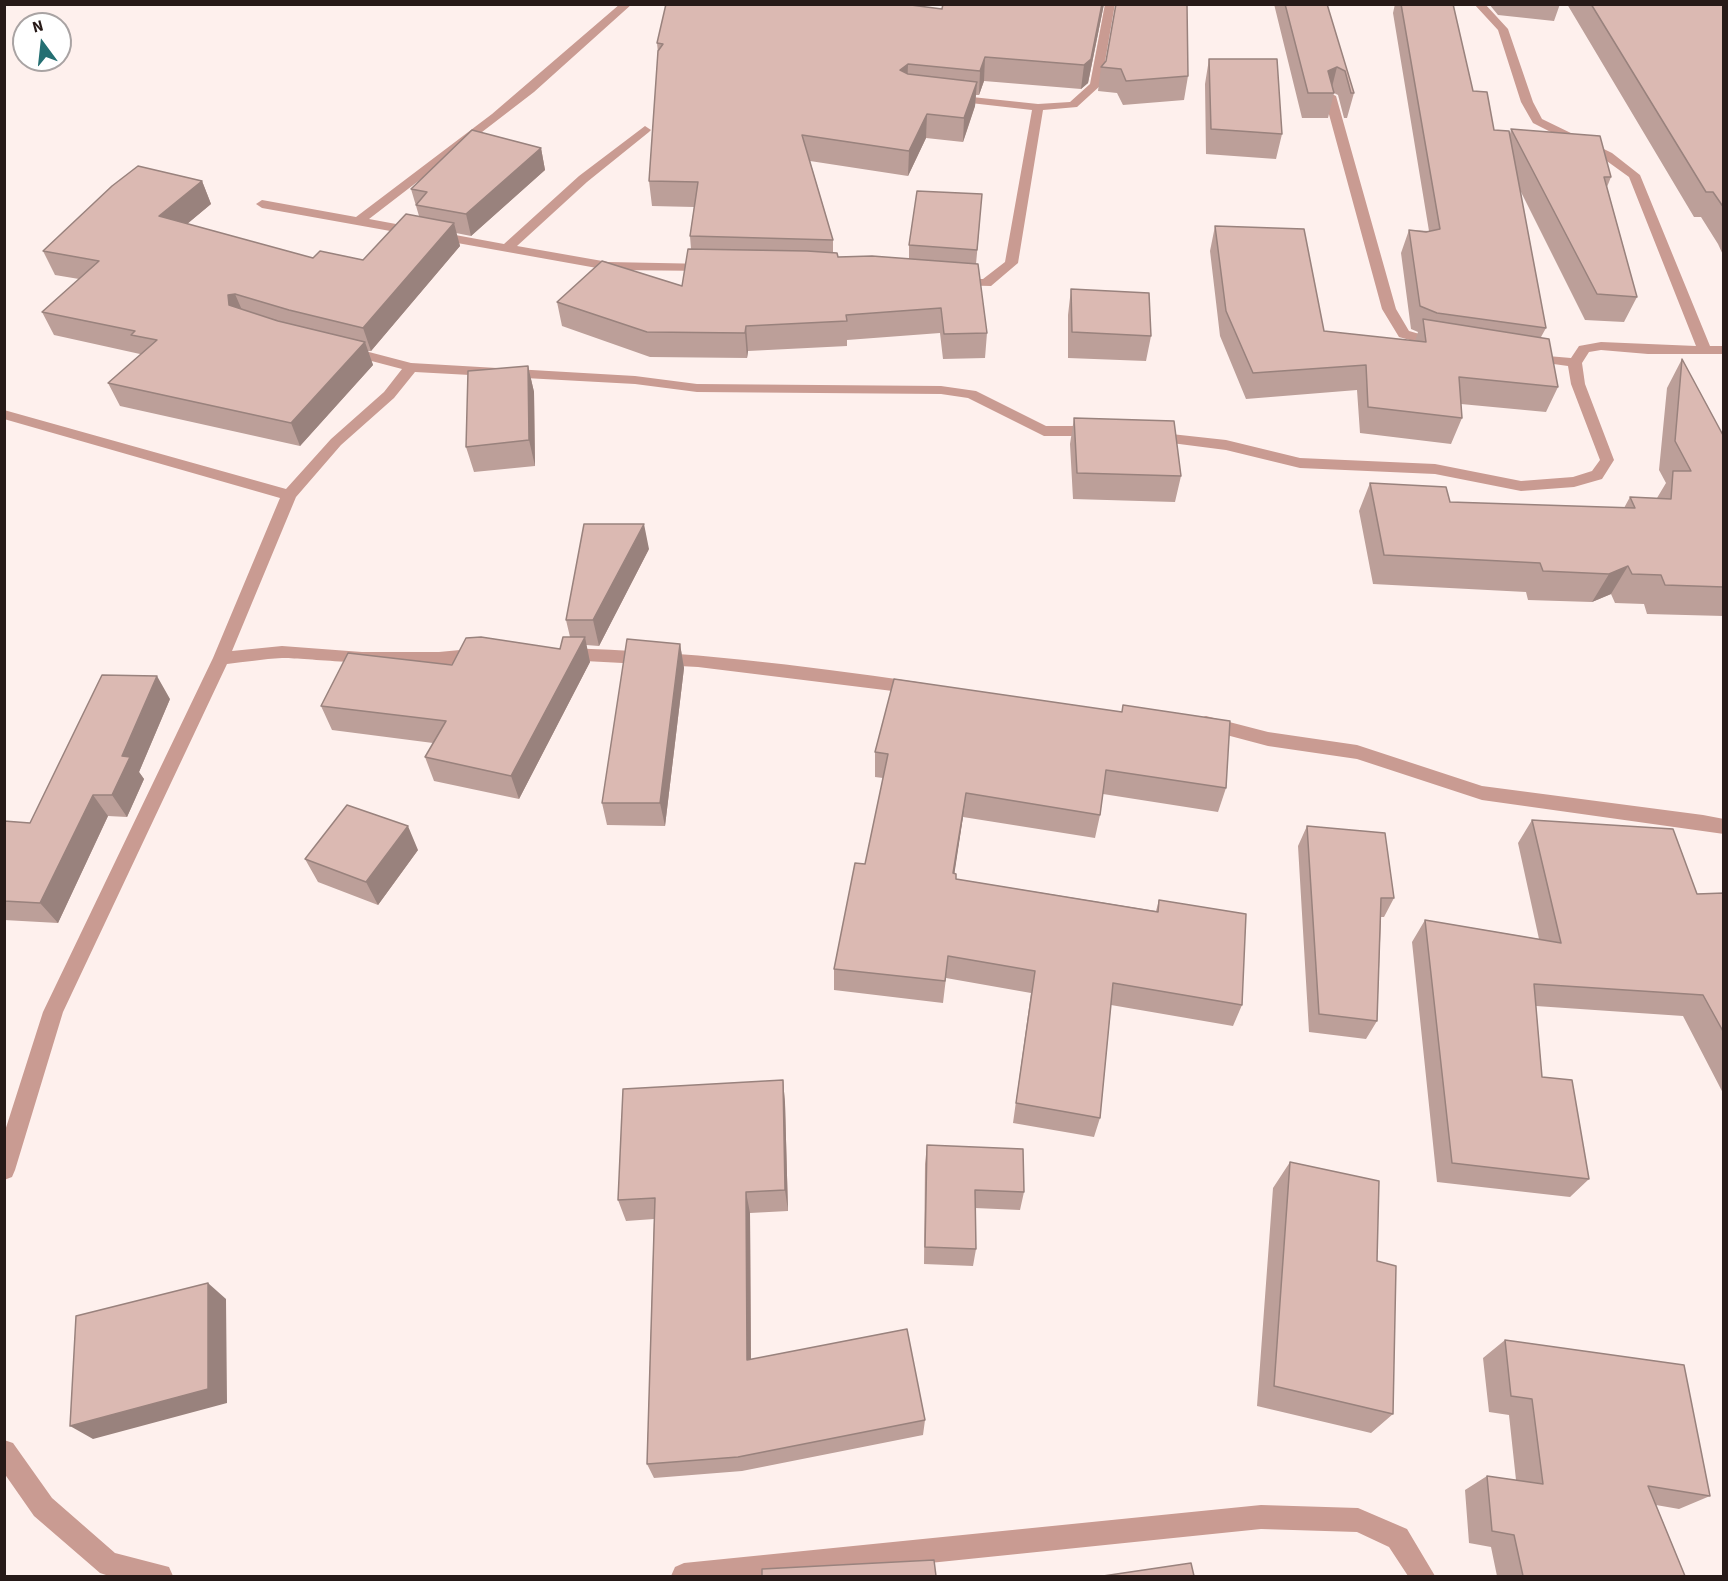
<!DOCTYPE html>
<html>
<head>
<meta charset="utf-8">
<style>
	body { margin:0 }
	#map { position:relative; width:1728px; height:1581px; overflow:hidden; background:#fef0ed; font-family:"Source Sans 3",sans-serif }
	canvas { display:block }
	.frame { position:absolute; inset:0; border:6px solid #271a18; pointer-events:none }
	.north { position:absolute; left:12px; top:12px; width:60px; height:60px; box-sizing:border-box; background:#fff; border:2px solid #a9a3a3; border-radius:50%; rotate:345deg; font-size:16px; font-weight:700; line-height:24px; text-align:center; color:#271a18 }
	.north::after { content:''; display:block; margin:auto; width:21px; height:27px; background:#246f72; clip-path:polygon(50% 0,100% 100%,50% 72%,0 100%) }
</style>
</head>
<body>
<div id="map">
<canvas width="1728" height="1581"></canvas>
<div class="frame"></div>
<div class="north">N</div>
</div>
<script>
const ctx = document.querySelector('canvas').getContext('2d');
ctx.lineJoin = 'round';
function paint(path, color) {
  ctx.fillStyle = color;
  ctx.fill(path, 'evenodd');
}
function stroke(path, color, width, dash) {
  ctx.strokeStyle = color;
  ctx.lineWidth = width;
  ctx.lineCap = dash ? 'butt' : 'round';
  ctx.setLineDash(dash || []);
  ctx.stroke(path);
}
const minor = new Path2D(`
	M620,4h12l-98,88 -165,127 135,25 75,-68 66,-50 6,4 -2,2 -62,50 -70,64 91,16 101,2 7,4 -2,3 -106,-1 -346,-62 -6,-4 6,-4 94,17 136,-103z
	M1105,4h10l-14,81 -24,22 -34,3 -25,153 -27,23 -41,-1v-6h33l22,-17 27,-152 -79,-9 -6,-3 6,-3 85,9 32,-2 20,-18z
	M1474,4h11l23,25 25,73 9,17 70,34 28,22 70,171h14v8h-76l-47,-4 -12,2 -7,11 3,21 29,76 -12,19 -28,8 -53,4 -86,-17 -135,-6 -74,-18 -78,-10 -2,-3 2,-3 5,-2 73,8 74,18 135,6 86,17 52,-4 19,-6 8,-11 -29,-76 -3,-18 -44,-6v-6l47,4 8,-12 22,-4 95,4 -67,-169 -25,-18 -71,-36 -12,-21 -23,-72z
	M1330,93l6,3 60,213 13,22 35,10v6l-5,1 -40,-11 -17,-28 -58,-213z
	M346,346l65,17 224,13 62,8 244,2 35,5 70,35h50l7,5 -7,5h-52l-76,-38 -27,-4 -244,-2 -62,-8 -220,-12 -21,26 -53,47 -45,52 -64,154 50,-5 80,6h77l42,-4 8,6c-12,22 -178,4 -207,4 -19,1 -37,4 -55,6l-164,348 -48,158 -3,7 -8,3v-46l39,-122 170,-354 67,-160 -276,-79v-9l282,79 45,-50 53,-47 18,-23 -61,-16 -2,-3z
	M566,648c118,3 234,17 351,34l6,1 3,5 -3,5 -6,1 -219,-27 -132,-7 -8,-6z
	M1206,716l62,16 89,13 125,41 221,29 21,4v15l-242,-34 -125,-41 -89,-13 -68,-18 -3,-5 3,-5z
	M4,1440l9,3 39,55 63,55 54,14 4,9h-64l-9,-3 -66,-57 -30,-43z
	M1261,1505l97,3 49,21 28,47h-27l-19,-29 -32,-15 -96,-3 -458,47h-132l4,-9 9,-4z`);
const wall = new Path2D(`
	M1104,4l-16,79 -7,6 -97,-8 -5,14h-3l-1,11 -12,36 -37,-4 -18,38 -98,-15 23,79v13l5,4 71,2v-14l71,-25 -4,44 11,69 -2,25 -42,1 -3,-26 -93,7v6l-99,5 -1,7 -97,-1 -88,-31 -5,-24 125,-16 9,-37 -1,-13 4,-29 -42,-1 -3,-25 9,-128 -1,-10 285,-34z
	M1274,4h53l27,89 -7,25h-3l-6,-23 -4,-2 -6,25h-26z
	M1395,4h58l20,87 21,39 16,4 1,-5 100,48 -4,10 30,110 -13,25 -39,-2 -65,-130 26,138 -5,9 17,50 -12,25 -85,-8 1,14 -11,26 -91,-11 -3,-43 -111,9 -26,-63 -10,-85 5,-25 109,105 91,10 3,-9 -7,-3 -10,-76 8,-23 20,1 -36,-218z
	M1489,4h71l-6,17 -56,-6z
	M1567,4h157v253l-6,-13 -17,-27h-7z
	M1209,59l73,75 -6,25 -70,-5 -1,-70z
	M1106,61l82,15 -4,24 -61,5 -6,-12 -19,-2 3,-24z
	M541,148l4,22 -74,66 -15,-3 4,13 -89,105h-3l5,14 -73,81 -180,-40 -12,-23 32,-28v-1l-86,-19 -12,-23 37,-33 -24,-4 -12,-24 159,-70 9,23 -24,20 126,34 50,2 56,-44 -8,-27z
	M1071,289l80,47 -5,25 -78,-3v-43z
	M1682,359l42,78v179l-77,-2 -3,-10 -29,-1 -4,-9 -19,8 -64,-2 -2,-8 -153,-8 -14,-73 11,-28 80,19 174,6 6,-11 27,1 9,-15 -7,-13 8,-82z
	M528,366l6,26 1,74 -61,6 -8,-25z
	M1074,418l107,58 -6,26 -102,-3 -3,-55z
	M649,549l-50,97 -13,-1 4,17 -71,137 -85,-18 -9,-24 8,-14 -101,-13 -11,-24 131,-41 108,-16 10,-12 -4,-17z
	M680,644l4,24 -19,158 -58,-1 -5,-22z
	M170,699l-31,73 5,7 -17,38 -19,-1 -50,107 -54,-3v-99l26,2z
	M1123,705l103,83 -8,24 -115,-18 -3,21 -5,23 -132,-21 -9,57 2,5 200,32 3,-11 83,105 -9,21 -122,-21 -11,113 -6,19 -81,-14 18,-130 -85,-15 -3,25 -109,-13v-21l31,-105 18,-86 -8,-1v-25l247,-40z
	M1532,820l165,74 27,-1v202l-41,-79 -147,-10 6,71 47,102 -19,18 -133,-15 -25,-240 13,-22 114,19 -21,-96z
	M1307,826l87,72 -10,19h-3l-4,104 -11,18 -57,-7 -11,-186z
	M418,850l-40,55 -60,-23 -13,-23z
	M783,1080l2,23 3,108 -38,2 1,146 174,61 -2,15 -181,36 -88,7 -7,-14 7,-245 -28,2 -8,-21z
	M927,1145l97,47 -4,18 -45,-2 1,41 -3,17 -49,-2 1,-100z
	M1290,1162l87,99 16,153 -22,19 -114,-27 16,-218z
	M1505,1340l205,156 -31,13 -23,-4 29,71h-188l-6,-29 -22,-4 -4,-53 22,-14 29,4 -7,-65 -20,-3 -6,-54z`);
const shadedWall = new Path2D(`
	M1102,4h2l-16,79 -7,6 3,-24z
	M985,57l-1,24 -5,14 1,-24z
	M908,64l-1,24 -7,-18z
	M1337,67l-6,24 -3,-20z
	M977,82l-2,24 -12,36 1,-24z
	M927,114l-1,24 -18,38 1,-25z
	M541,148l4,22 -74,66 -5,-22z
	M202,181l9,23 -42,35 -10,-23z
	M454,223l6,23 -89,105 -8,-23z
	M235,294l10,23 -16,-12 -1,-10z
	M746,326l2,25 -1,7 -2,-25z
	M365,342l8,23 -73,81 -9,-23z
	M528,366l6,26 1,74 -6,-26z
	M644,524l5,25 -50,97 -6,-26z
	M1628,566l-17,28 -19,8 17,-28z
	M585,637l5,25 -71,137 -8,-23z
	M680,644l4,24 -19,158 -5,-23z
	M157,676l13,23 -31,73 5,7 -17,38 -15,-22 10,-39z
	M966,793l-3,24 -12,79 2,-23z
	M93,795l15,21 -50,107 -18,-20z
	M408,826l10,24 -40,55 -12,-23z
	M783,1080l2,23 3,108 -3,-21z
	M746,1192l4,21 1,164 -4,-17z
	M208,1283l18,16 1,104 -134,36 -23,-13z`);
const building = new Path2D(`
	M666,4h237l39,5 1,-5h159l-11,55 -7,6 -99,-8 -5,14 -72,-7 -8,6 8,4 69,8 -13,36 -37,-4 -18,37 -107,-16 31,105 -143,-4 8,-54 -49,-1 9,-130 5,-7 -6,-1z
	M1116,4h71l1,72 -62,5 -5,-12 -20,-2 5,-6z
	M1285,4h42l27,89h-3l-6,-22 -8,-4 -9,4 6,22h-26z
	M1401,4h52l20,87 14,1 7,38 15,1 37,197 -109,-15 -17,-7 -11,-76 17,2 14,-3z
	M1591,4h133v204l-11,-16h-7z
	M1209,59h68l5,75 -71,-5z
	M1511,129l89,7 11,41h-7l33,120 -40,-3z
	M472,130l69,18 -75,66 -50,-9 11,-13 -16,-3z
	M138,166l64,15 -43,35 154,42 7,-7 43,9 43,-46 48,9 -91,105 -74,-18 -54,-16 -7,1 1,10 49,16 87,21 -74,81 -183,-40 49,-43 -26,-5 4,-4 -93,-19 57,-51 -56,-10 69,-65z
	M917,191l65,3 -5,56 -68,-5z
	M1215,226l89,3 20,102 102,11 -3,-23 126,20 9,48 -99,-10 3,41 -94,-11 -2,-42 -113,8 -27,-62z
	M688,249l119,2 30,2 1,4 34,-1 106,8 9,69 -43,1 -3,-26 -95,7 1,6 -101,5 -1,7 -98,-1 -90,-30 45,-41 80,25z
	M1071,289l78,4 2,43 -79,-4z
	M1682,359l42,78v150l-59,-2 -4,-10 -29,-1 -4,-8 -19,8 -66,-3 -3,-8 -156,-8 -14,-72 76,4 4,15 185,6 -5,-11 41,2 2,-28h18l-16,-30z
	M528,366l1,74 -63,7 2,-76z
	M1074,418l100,3 7,55 -104,-3z
	M584,524h60l-51,96h-27z
	M481,637l79,12 3,-12h22l-74,139 -86,-19 21,-36 -125,-15 27,-53 104,12 14,-27z
	M627,639l53,5 -20,159h-58z
	M102,675l55,1 -35,80 8,1 -18,38h-19l-53,108 -36,-2v-80l26,2z
	M894,679l228,33 1,-7 107,16 -4,67 -120,-18 -6,45 -134,-22 -13,80 3,1v5l202,33 1,-12 87,14 -4,91 -129,-22 -13,135 -84,-15 19,-132 -87,-15 -3,25 -111,-12 21,-106 10,1 23,-110 -13,-2z
	M347,805l61,21 -42,56 -61,-23z
	M1532,820l141,9 24,65 27,-1v140l-21,-38 -169,-11 8,93 30,3 17,99 -137,-16 -27,-243 136,23z
	M1307,826l78,7 9,65h-13l-4,123 -58,-7z
	M783,1080l2,110 -39,2 1,168 160,-31 18,91 -187,37 -91,7 8,-266 -37,2 5,-111z
	M927,1145l96,4 1,43 -49,-2 1,59 -51,-2z
	M1290,1162l89,19 -2,80 19,5 -3,148 -119,-28z
	M208,1283v106l-138,37 6,-110z
	M1505,1340l179,25 26,131 -62,-10 37,90h-162l-9,-41 -22,-4 -5,-55 56,8 -11,-85 -21,-3z
	M934,1560l2,16h-174v-7z
	M1191,1563l3,13h-91z`);
paint(minor, '#c99b92');
paint(wall, '#bc9f99');
paint(shadedWall, '#99827d');
paint(building, '#dbb9b2');
stroke(building, '#99827d', 1.5);
</script>
</body>
</html>
